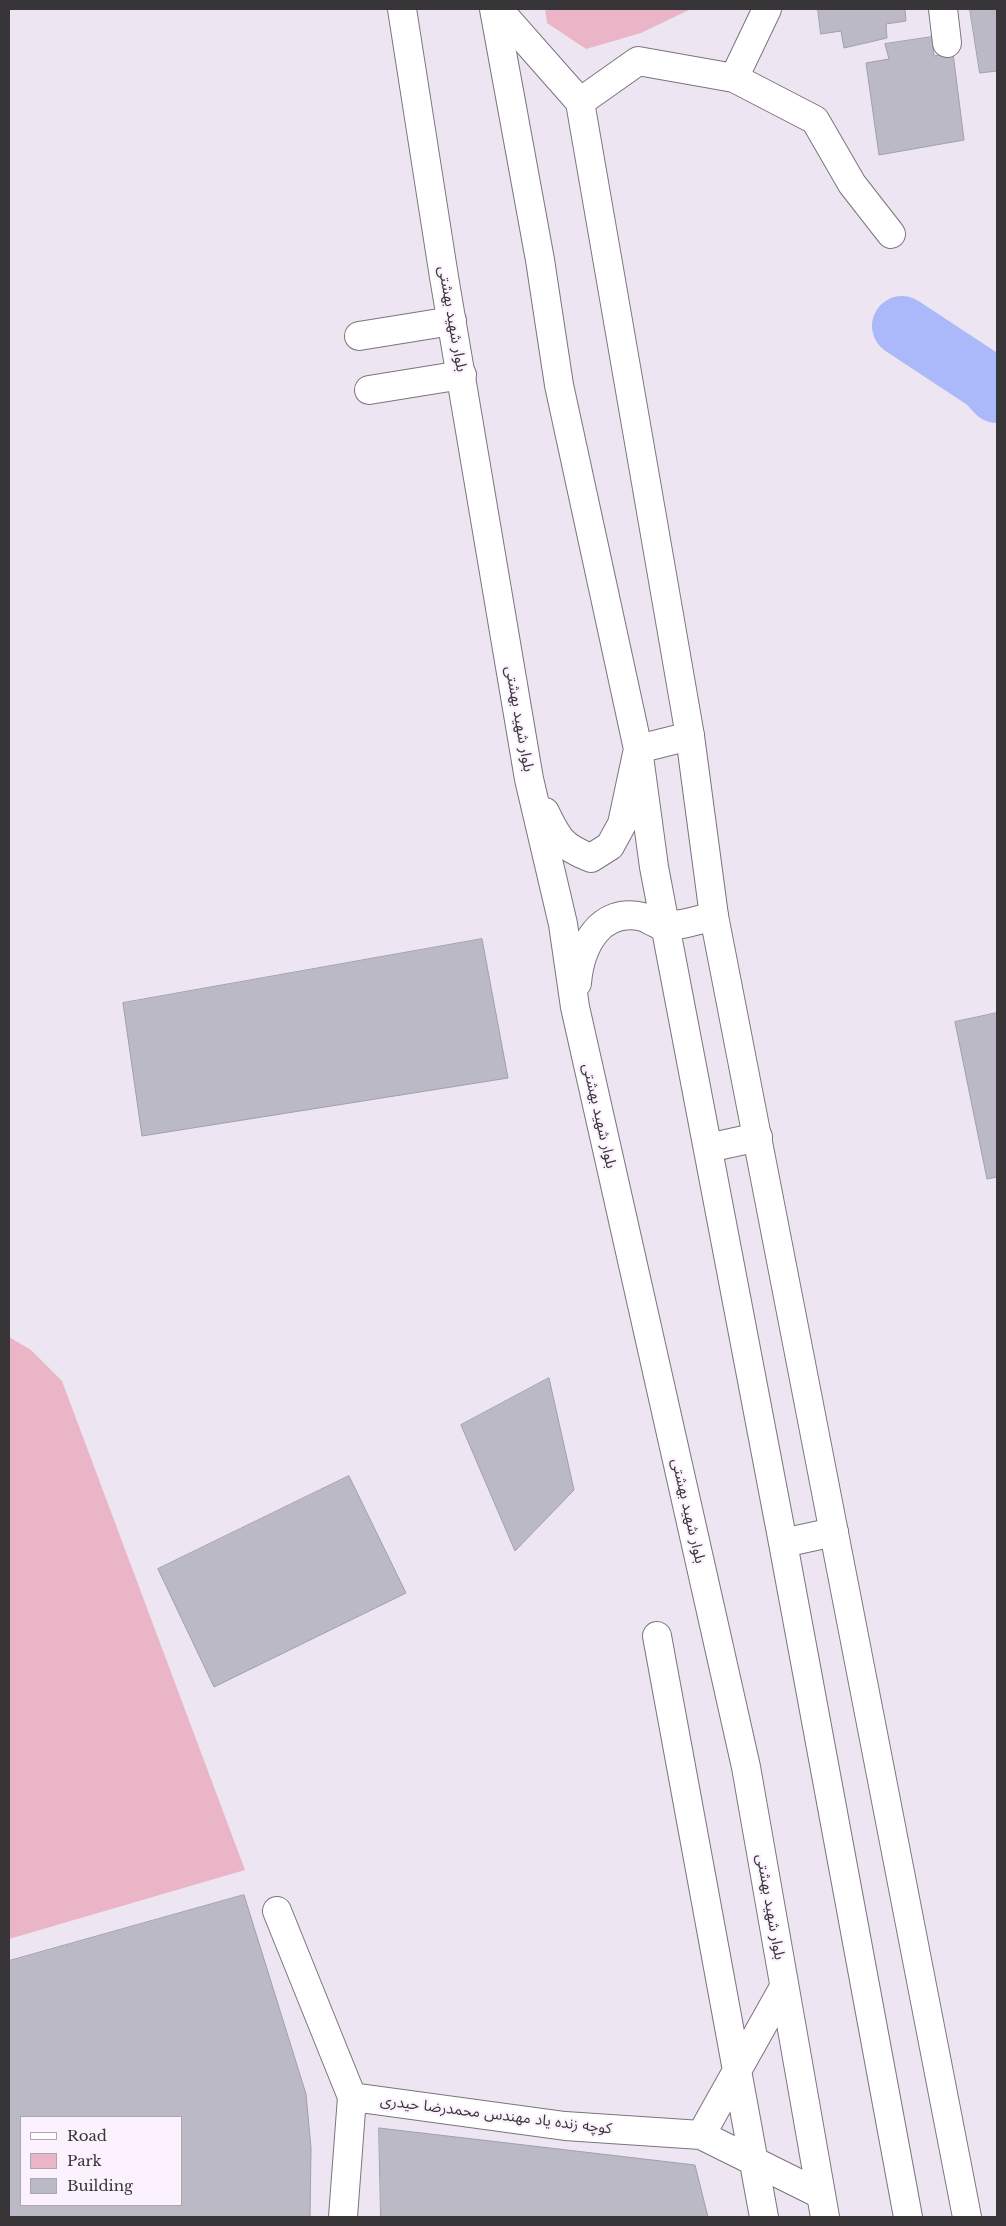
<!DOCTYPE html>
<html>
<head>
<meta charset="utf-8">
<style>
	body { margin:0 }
	#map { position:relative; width:1006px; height:2226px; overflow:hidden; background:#ede5f1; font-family:"Libre Baskerville",serif }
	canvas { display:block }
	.frame { position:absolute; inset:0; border:10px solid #383539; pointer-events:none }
	.legend { position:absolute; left:20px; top:2116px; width:162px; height:90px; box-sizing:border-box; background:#fbf2fe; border:1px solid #ada6af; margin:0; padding:6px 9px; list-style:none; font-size:15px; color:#383539 }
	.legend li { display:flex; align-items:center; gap:10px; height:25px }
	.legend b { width:25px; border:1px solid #ada6af }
</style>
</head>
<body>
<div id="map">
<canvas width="1006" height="2226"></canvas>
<div class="frame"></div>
<ul class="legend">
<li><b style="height:6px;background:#fff"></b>Road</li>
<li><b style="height:14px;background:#ebb5c8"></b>Park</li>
<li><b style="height:14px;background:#bbb9c5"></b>Building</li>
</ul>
</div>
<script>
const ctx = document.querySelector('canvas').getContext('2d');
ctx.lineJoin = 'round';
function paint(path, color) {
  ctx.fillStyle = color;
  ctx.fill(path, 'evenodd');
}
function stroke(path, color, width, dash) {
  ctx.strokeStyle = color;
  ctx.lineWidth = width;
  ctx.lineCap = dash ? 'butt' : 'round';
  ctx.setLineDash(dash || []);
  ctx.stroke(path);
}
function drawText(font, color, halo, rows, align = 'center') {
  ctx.font = font + ' "Libre Baskerville","Noto Sans Arabic",serif';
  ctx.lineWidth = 4.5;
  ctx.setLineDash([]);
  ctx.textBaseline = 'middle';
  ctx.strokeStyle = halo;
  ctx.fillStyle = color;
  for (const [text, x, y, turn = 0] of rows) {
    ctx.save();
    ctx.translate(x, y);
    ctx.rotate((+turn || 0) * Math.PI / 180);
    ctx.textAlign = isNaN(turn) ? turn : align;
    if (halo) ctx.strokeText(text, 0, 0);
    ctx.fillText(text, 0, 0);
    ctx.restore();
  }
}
const green = new Path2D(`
	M545,9h146l-50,24 -55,16 -39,-26z
	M9,1337l22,13 31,31 183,489 -236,69z`);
const river = new Path2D(`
	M902,326l85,56 10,11`);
const building = new Path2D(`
	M818,9h87l1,12 -20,3 1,14 -43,10 -3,-17 -20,3z
	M970,9h27v62l-17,2z
	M932,37l2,19 19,-3 11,87 -85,15 -13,-92 23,-4 -4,-15z
	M482,939l26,139 -366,58 -19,-133z
	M997,1013v164l-10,2 -32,-157z
	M549,1378l25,112 -59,61 -54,-126z
	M349,1476l57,117 -192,94 -56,-118z
	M244,1895l62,199 5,54 -1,69h-301v-256zM21,2117h160v88h-160z
	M379,2128l316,37 13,52h-327z`);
const minor = new Path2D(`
	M498,9l82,93 110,634 24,180 253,1301
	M943,9l4,34
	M734,78l33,-69
	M580,102l58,-41 96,17 81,42 37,64 39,50
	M359,336l93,-15
	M369,390l93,-15
	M657,1636l107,581
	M277,1911l75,186 -9,120
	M352,2097l213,29 136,9 119,59
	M701,2135l83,-148`);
const major = new Path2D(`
	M402,9l42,268 85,502 34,145 12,83 171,760 79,450
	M494,9l46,251 19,125 79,364 16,118 129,676 125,674
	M545,812c13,27 17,35 46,46l19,-12 12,-22 16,-75 52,-13
	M577,983c3,-35 22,-77 66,-66 8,3 17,10 25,9 15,-1 31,-6 46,-10
	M708,1148l50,-11
	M783,1543l51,-11`);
const streetNames = [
	["بلوار شهید بهشتی",452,319,80],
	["بلوار شهید بهشتی",519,719,80],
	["بلوار شهید بهشتی",599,1116,77],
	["بلوار شهید بهشتی",688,1511,77],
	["بلوار شهید بهشتی",770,1907,80],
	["کوچه زنده یاد مهندس محمدرضا حیدری",496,2115,7]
];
paint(green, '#ebb5c8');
stroke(river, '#abb8f9', 60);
paint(building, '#bbb9c5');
stroke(building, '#a19fab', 1);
stroke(minor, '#7b747e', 30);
stroke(major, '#7b747e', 30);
stroke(minor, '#fff', 28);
stroke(major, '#fff', 28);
drawText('15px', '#383539', '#fbf2fe', streetNames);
</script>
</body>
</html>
